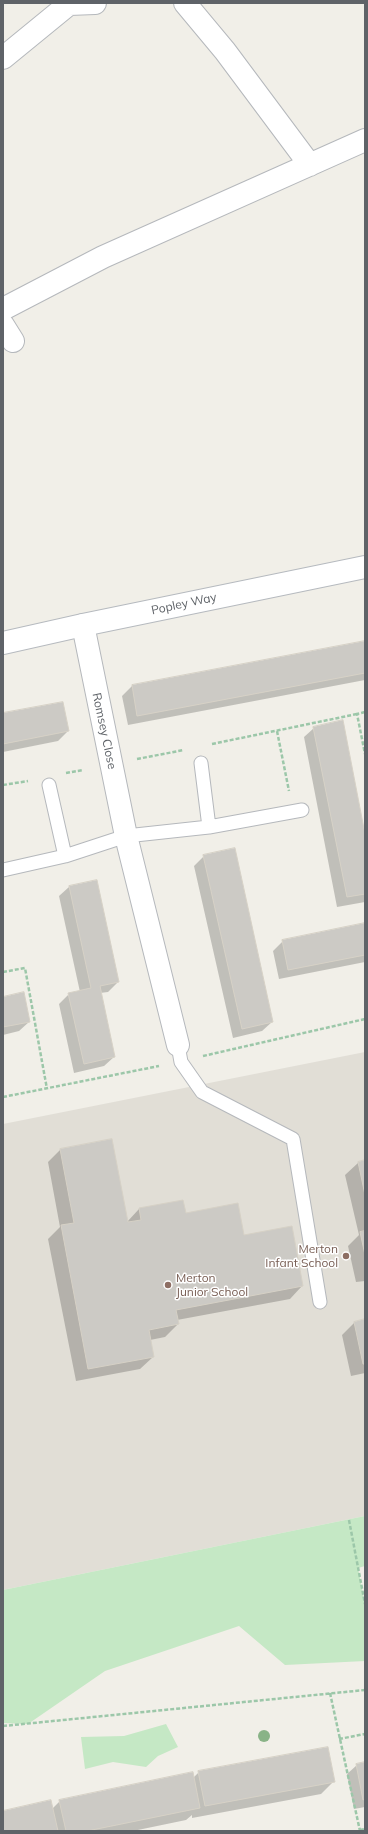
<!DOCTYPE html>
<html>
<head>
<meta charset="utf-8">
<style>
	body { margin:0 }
	#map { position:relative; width:368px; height:1834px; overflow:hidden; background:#f1efe8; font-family:Mulish,sans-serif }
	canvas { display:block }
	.frame { position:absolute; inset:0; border:4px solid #5f6368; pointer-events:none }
</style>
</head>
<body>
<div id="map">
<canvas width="368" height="1834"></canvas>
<div class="frame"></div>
</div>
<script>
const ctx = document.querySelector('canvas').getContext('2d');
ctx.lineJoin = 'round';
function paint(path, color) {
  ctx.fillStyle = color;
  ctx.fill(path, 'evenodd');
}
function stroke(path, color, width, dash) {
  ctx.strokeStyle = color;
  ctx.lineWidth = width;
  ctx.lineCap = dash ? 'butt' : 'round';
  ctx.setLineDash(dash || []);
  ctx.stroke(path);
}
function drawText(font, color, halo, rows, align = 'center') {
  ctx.font = font + ' Mulish,sans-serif';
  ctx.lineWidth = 3;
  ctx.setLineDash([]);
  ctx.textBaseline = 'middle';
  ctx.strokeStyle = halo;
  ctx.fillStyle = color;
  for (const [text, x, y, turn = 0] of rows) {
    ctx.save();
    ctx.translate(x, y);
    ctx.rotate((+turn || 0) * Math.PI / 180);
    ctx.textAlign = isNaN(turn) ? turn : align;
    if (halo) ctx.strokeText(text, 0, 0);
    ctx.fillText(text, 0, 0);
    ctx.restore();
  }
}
const education = new Path2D(`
	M365,1052v464l-362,74v-466z`);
const green = new Path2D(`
	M365,1516v50l-7,2 7,36v57l-80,4 -46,-39 -134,45 -77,53 -25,-1v-133z
	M166,1724l12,23 -20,9 -12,11 -33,-5 -28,7 -4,-32 43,-1z`);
const shadow = new Path2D(`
	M365,642v38l-237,45 -6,-29 10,-10z
	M3,714l65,17 -10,10 -55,11z
	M314,728l51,114v60l-28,5 -33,-170z
	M204,856l68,166 -10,9 -29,7 -39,-172z
	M69,887l49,95 -10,10 -8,1 14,64 -10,9 -30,7 -15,-69 10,-10 11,-2 -21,-96z
	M365,924v38l-86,17 -6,-28 10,-10z
	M3,998l26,24 -10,9 -16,4z
	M60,1150l67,72 12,-13 46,5 58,22 48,-9 11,59 -12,13 -113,21 1,4 -13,13 -15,3 3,17 -13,12 -64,12 -28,-142 12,-12 -12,-65z
	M365,1161v120l-9,1 -8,-36 11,-11 -14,-60 13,-12z
	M365,1320v53l-14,3 -9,-41 12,-12z
	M365,1763v44l-11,2 -7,-35 10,-9z
	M199,1772l135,9 -13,13 -129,24v-3l-6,5 -53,11h-130v-19l49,-3 8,-8 133,-23z`);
const building = new Path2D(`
	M365,641v32l-228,43 -5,-31z
	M63,702l6,29 -66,13v-31z
	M343,720l22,114v60l-18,3 -34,-170z
	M235,848l38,174 -31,7 -39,-174z
	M97,880l22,102 -19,4 15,71 -31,7 -16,-71 23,-5 -22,-102z
	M365,923v32l-77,15 -6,-30z
	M24,992l6,30 -27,5v-30z
	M112,1139l16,83 13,-2 -2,-12 44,-8 3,13 52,-10 6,32 48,-9 11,60 -127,24 3,14 -30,6 5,27 -66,12 -27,-144 13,-2 -14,-74z
	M365,1160v35l-7,-33z
	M365,1231v24l-5,-23z
	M365,1319v45h-2l-9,-42z
	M328,1747l7,35 -130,24 -7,-35z
	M365,1762v37l-2,1 -7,-36z
	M193,1772l7,36 -113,23h-21l-7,-31z
	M51,1800l7,31h-55v-20z`);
const path = new Path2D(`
	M365,712l-8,2 8,40
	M277,731l12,60
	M212,744l145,-30
	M137,759l47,-9
	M66,773l17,-3
	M3,785l25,-4
	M3,972l22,-4 22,121
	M203,1056l162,-37
	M3,1097l156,-31
	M349,1520l16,84
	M330,1693l30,138
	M3,1726l362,-36
	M339,1739l26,-5
	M360,1830l5,-1`);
const lane = new Path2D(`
	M201,763l8,64
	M49,785l16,71
	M3,870l62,-14 61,-20 83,-9 93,-17
	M178,1045l3,17 21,30 91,47 27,163`);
const street = new Path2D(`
	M185,3l40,48 85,114
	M3,58l66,-54 26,-1
	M3,309l100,-52 262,-117
	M3,325l10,16
	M83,625l43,211 52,209`);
const secondary = new Path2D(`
	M3,643l80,-18 282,-58`);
const trees = [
	[264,1736]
];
const markers = [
	[346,1256,4,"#8d6e63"],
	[168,1285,4,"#8d6e63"]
];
const streetNames = [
	["Popley Way",184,604,-12],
	["Romsey Close",104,731,78]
];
const educationNames = [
	["Merton",338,1249],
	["Infant School",338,1263],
	["Merton",176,1278,"left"],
	["Junior School",176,1292,"left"]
];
paint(education, '#e1ded6');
paint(green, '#c5e8c5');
paint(shadow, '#0003');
paint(building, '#cccac5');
stroke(building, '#d6d1c6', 1);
stroke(lane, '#b5b8bc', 15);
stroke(street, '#b5b8bc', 24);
stroke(secondary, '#b6babf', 24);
stroke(path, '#9cc7a9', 2.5, [4, 2]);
stroke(lane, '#fff', 13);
stroke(street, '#fff', 22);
stroke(secondary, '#fff', 22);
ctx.fillStyle = '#89b387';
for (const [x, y] of trees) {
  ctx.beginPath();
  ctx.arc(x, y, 6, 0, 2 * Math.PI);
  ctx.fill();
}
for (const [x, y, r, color] of markers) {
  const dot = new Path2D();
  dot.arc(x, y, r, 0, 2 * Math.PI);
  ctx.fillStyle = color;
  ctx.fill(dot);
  stroke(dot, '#fff', 1.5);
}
drawText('12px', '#5f6368', '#fff', streetNames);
drawText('12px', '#785e54', '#fff', educationNames, 'right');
</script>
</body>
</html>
